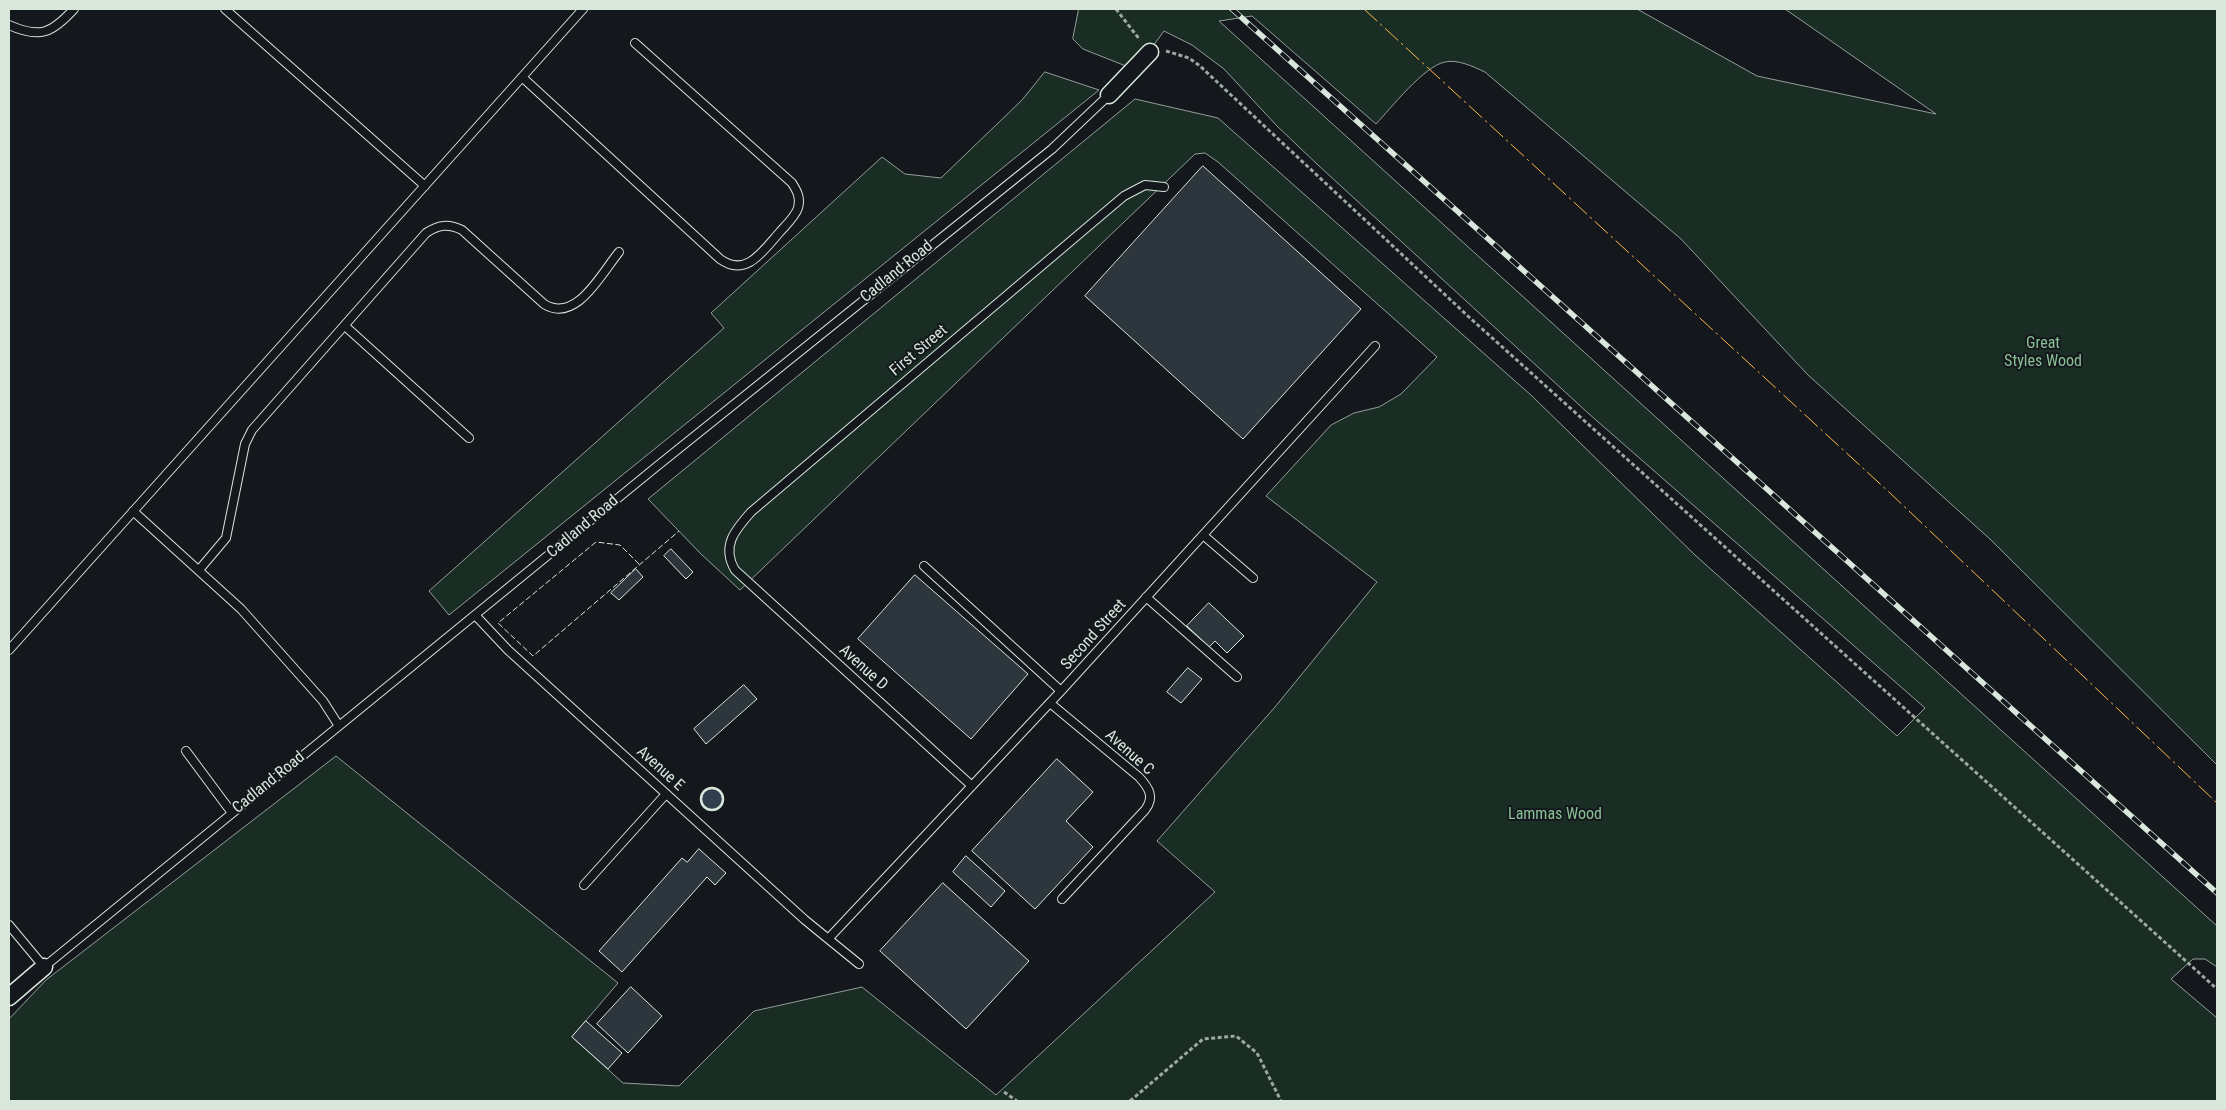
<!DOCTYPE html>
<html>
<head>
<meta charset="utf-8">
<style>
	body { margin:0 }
	#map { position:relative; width:2226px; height:1110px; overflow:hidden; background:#14181c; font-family:"Roboto Condensed",sans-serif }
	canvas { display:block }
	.frame { position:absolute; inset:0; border:10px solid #d8e6dc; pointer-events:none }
</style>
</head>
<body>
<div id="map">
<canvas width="2226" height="1110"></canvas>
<div class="frame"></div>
</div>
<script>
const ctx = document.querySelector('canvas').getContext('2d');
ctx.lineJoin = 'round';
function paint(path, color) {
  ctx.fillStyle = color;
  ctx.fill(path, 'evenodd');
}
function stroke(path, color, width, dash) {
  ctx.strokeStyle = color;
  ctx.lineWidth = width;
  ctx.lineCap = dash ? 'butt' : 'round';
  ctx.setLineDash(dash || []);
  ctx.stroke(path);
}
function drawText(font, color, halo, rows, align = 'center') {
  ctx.font = font + ' "Roboto Condensed",sans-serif';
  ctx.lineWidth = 4;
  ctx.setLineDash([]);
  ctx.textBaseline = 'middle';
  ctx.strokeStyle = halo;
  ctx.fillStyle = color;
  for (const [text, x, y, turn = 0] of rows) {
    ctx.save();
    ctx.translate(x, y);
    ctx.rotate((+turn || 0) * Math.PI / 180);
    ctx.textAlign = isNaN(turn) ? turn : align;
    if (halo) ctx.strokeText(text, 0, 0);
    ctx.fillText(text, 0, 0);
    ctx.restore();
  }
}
const green = new Path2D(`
	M1079,9h558l120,67 179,38 -151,-105h432v756l-226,-225 -183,-165 -127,-136 -196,-167c-11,-5 -27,-13 -40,-10 -21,4 -54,46 -69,62l-124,-108 -33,5 998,905v41l-12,-8h-12l-22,20 46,39v83h-2208v-82l37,-39 290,-224 282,227 -46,54 51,46 56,3 75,-75 108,-24 134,108 219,-203 -58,-51 118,-134 102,-125 -111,-86 65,-71 23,-12 25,-6 22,-13 36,-37 -219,-195 -13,-9 -10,1 -455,436 -39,-36 -53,-55 487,-400 83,19 314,278 163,159 202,181 28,-28 -337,-295 -270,-248 -41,-39 -53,-57 -32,-24 -28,-14 -11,15 -12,26 -58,-23 -10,-10z
	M1045,72l54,18 -650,525 -20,-24 295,-263 -13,-15 171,-156 23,17 36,4 81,-78z`);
const water = new Path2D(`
	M701 799a11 11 0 1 1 22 0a11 11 0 1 1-22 0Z`);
const building = new Path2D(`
	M1203,166l158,143 -118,130 -158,-143z
	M671,549l22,23 -7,7 -22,-23z
	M636,569l7,8 -24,23 -8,-7z
	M915,575l113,99 -57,65 -113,-100z
	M1209,603l35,33 -17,17 -12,-12 -6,6 -22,-21z
	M1188,668l14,11 -21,24 -14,-11z
	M744,685l13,14 -51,45 -12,-15z
	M1057,759l36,33 -27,29 27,26 -58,62 -63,-58z
	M699,849l27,24 -11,12 -8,-8 -85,95 -23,-21 83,-93 5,4z
	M966,856l39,35 -14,16 -38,-35z
	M943,883l86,78 -63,68 -86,-78z
	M631,987l31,29 -34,37 -31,-29z
	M586,1021l36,32 -14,16 -36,-32z`);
const path = new Path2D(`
	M1116,9l24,31
	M1166,51l23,7 11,8 270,252 747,671
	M1004,1092l13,9
	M1130,1101l73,-62 33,-3 21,17 24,48`);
const lane = new Path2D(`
	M225,9l200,177
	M9,25c31,14 43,8 65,-16
	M522,77l198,182c26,19 43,-8 59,-26 6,-7 16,-16 19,-25 3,-10 -1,-17 -6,-25l-157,-140
	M345,326l124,112
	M133,511l108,98 82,92 16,25
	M1203,535l50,43
	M924,566l137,125
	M199,570l27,-32 19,-94 7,-14 174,-197c12,-8 22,-10 36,-3l82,74c32,20 57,-30 75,-52
	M1146,597l91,80
	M476,616l32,34 297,270 54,44
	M9,650l574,-641
	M1050,703l89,74c10,11 16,20 6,33l-83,89
	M186,751l46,62
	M972,786l-237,-216c-14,-24 0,-40 16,-58l373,-316 21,-11 19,2
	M584,885l82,-91
	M9,925l35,42 612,-500 396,-318 57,-54
	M829,938l232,-247 314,-345`);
const street = new Path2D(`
	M1109,95l41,-43
	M9,997l35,-30`);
const rail = new Path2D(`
	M1232,9l985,884`);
const fence = new Path2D(`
	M639,564l-19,-19 -24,-3 -98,81 35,33 146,-125`);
const wall = new Path2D(`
	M701 799a11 11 0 1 1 22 0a11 11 0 1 1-22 0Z`);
const power = new Path2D(`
	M1364,9l526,484 327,310`);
const streetNames = [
	["Cadland Road",897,272,-39],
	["First Street",919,351,-40],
	["Cadland Road",583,527,-40],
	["Second Street",1094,635,-48],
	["Avenue D",863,668,42],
	["Avenue C",1129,753,42],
	["Avenue E",660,769,42],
	["Cadland Road",269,783,-39]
];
const parkNames = [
	["Great",2043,344],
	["Styles Wood",2043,362],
	["Lammas Wood",1555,815]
];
paint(green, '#1a2d24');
stroke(green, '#939e99', 1);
paint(water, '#2f3f4d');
stroke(water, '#939e99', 1);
paint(building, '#2c363c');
stroke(building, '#d8e6dc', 1);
stroke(lane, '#d8e6dc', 10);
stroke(street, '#d8e6dc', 19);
stroke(path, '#9da8a2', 3, [4, 2.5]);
stroke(lane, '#14181c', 8);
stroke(street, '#14181c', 16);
stroke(rail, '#d8e6dc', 5.5);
stroke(rail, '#14181c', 4, [11]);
stroke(fence, '#d8e6dc', 1, [6, 2.5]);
stroke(wall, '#d8e6dc', 2.5);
stroke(power, '#ffb74d', 1, [18, 4, 2.5, 4]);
drawText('16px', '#d8e6dc', '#14181c', streetNames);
drawText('16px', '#8ac095', '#14181c', parkNames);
</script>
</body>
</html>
